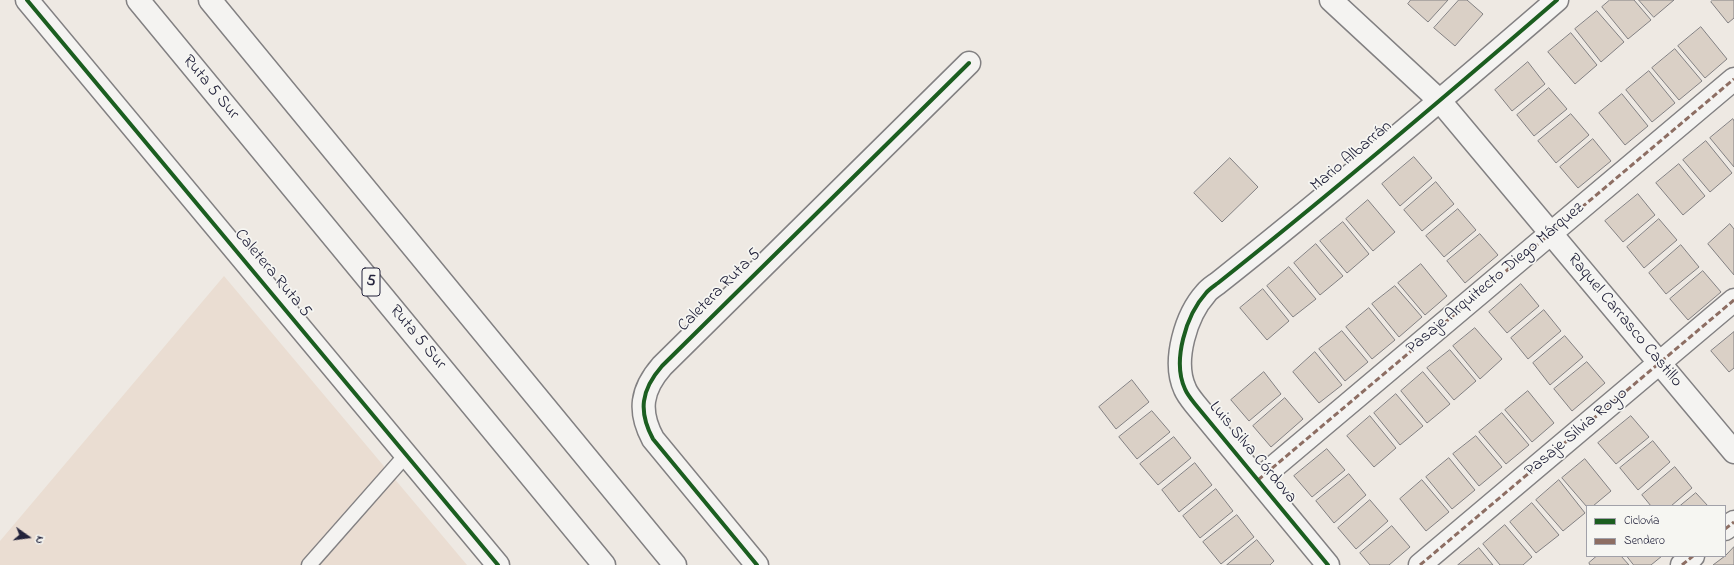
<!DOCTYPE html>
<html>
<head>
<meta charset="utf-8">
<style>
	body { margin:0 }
	#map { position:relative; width:1734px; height:565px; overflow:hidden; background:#eee9e3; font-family:"Indie Flower",sans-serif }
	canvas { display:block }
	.legend { position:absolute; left:1586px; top:505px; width:140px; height:52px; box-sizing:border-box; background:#f6f6f2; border:1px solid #a1a1a9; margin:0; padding:5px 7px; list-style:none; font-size:12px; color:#22223b }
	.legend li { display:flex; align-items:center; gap:8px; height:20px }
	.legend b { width:20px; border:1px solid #a1a1a9 }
	.north { position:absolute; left:8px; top:517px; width:40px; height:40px; -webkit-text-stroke:3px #f6f6f2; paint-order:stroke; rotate:104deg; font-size:11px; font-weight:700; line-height:16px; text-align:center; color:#22223b }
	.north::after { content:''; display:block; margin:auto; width:14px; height:18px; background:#22223b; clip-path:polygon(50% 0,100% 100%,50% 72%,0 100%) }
</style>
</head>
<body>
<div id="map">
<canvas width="1734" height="565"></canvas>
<ul class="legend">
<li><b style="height:5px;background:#1b5e20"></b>Ciclovía</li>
<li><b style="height:5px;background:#8d6e63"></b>Sendero</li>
</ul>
<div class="north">N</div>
</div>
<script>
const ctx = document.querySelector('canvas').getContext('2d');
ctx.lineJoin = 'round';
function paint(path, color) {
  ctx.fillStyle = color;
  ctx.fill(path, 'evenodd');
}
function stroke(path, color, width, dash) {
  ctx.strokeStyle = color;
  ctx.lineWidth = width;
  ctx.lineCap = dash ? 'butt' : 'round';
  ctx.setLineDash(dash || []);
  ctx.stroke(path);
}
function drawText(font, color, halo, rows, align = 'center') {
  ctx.font = font + ' "Indie Flower",sans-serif';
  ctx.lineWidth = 3.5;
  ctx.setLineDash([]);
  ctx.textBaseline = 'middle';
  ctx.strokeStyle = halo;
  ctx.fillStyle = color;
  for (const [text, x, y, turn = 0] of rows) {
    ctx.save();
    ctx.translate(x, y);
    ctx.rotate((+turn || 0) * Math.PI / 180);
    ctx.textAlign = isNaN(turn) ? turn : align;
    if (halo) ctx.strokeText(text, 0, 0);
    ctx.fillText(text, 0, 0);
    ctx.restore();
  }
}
const built = new Path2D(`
	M224,276l243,289h-467v-24z`);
const building = new Path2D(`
	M1411,0h37l-20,22 -20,-18z
	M1459,0h8l16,14 -28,32 -21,-18z
	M1610,0h24l17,20 -23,19 -26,-32z
	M1639,0h35l-20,17z
	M1713,0h21v18l-6,5 -17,-21z
	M1597,11l27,31 -23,20 -26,-33z
	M1701,27l26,32 -22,19 -27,-32z
	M1571,33l26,32 -22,19 -27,-32z
	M1675,49l27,32 -23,19 -27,-32z
	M1528,62l17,22 -33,27 -17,-21z
	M1649,71l26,32 -23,19 -26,-32z
	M1549,88l18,21 -33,27 -17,-21z
	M1622,94l26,32 -23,19 -26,-32z
	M1571,114l18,21 -33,28 -18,-22z
	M1733,119l1,2v46l-24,-29z
	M1593,139l18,22 -33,27 -18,-21z
	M1706,141l26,32 -22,19 -27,-32z
	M1414,157l18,21 -32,28 -18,-22z
	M1230,158l28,29 -36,35 -28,-29z
	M1679,164l26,32 -22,19 -27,-32z
	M1436,182l18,22 -32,27 -18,-21z
	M1638,194l17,21 -32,27 -18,-21z
	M1368,200l27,32 -22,19 -27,-32z
	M1458,209l18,21 -32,27 -18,-21z
	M1659,219l18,21 -33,28 -17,-21z
	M1343,222l26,32 -22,19 -27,-32z
	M1730,224l4,5v46l-26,-31z
	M1480,234l18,21 -33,28 -18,-22z
	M1316,244l27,32 -23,19 -26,-32z
	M1681,245l18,22 -33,27 -17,-21z
	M1421,264l26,32 -22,19 -27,-32z
	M1289,267l27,32 -23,18 -26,-31z
	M1703,271l18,21 -33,28 -18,-21z
	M1521,284l18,22 -32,27 -18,-21z
	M1395,286l27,31 -23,20 -27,-33z
	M1263,289l26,32 -22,19 -27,-32z
	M1369,308l26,32 -23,19 -26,-32z
	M1544,310l17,21 -33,28 -17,-21z
	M1475,328l27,31 -22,20 -27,-33z
	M1342,331l26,31 -23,19 -26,-32z
	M1734,332v36l-5,4 -18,-21z
	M1565,336l18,21 -33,28 -17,-22z
	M1450,350l26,31 -22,19 -27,-32z
	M1315,352l27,33 -23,18 -26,-31z
	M1587,362l18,21 -33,28 -18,-22z
	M1264,372l17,22 -32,27 -18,-21z
	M1423,372l27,32 -23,19 -26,-32z
	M1132,380l17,22 -33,27 -17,-22z
	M1528,391l26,32 -22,19 -27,-32z
	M1396,394l27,32 -23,19 -26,-32z
	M1285,398l18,21 -32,28 -18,-21z
	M1152,411l18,21 -33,27 -18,-22z
	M1502,413l27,32 -23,19 -27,-32z
	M1370,416l26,32 -22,19 -27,-31z
	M1631,416l18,21 -33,27 -18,-21z
	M1476,436l26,31 -23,19 -26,-32z
	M1174,437l17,21 -33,27 -18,-21z
	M1653,441l17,21 -32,28 -18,-22z
	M1327,449l18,21 -33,27 -18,-21z
	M1449,458l26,32 -23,19 -26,-32z
	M1585,459l26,32 -18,15h-6v1l-25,-29z
	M1195,463l17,22 -33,27 -17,-22z
	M1675,467l17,21 -21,18h-20l-9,-11z
	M1349,474l17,21 -32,28 -18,-22z
	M1422,480l27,32 -23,19 -26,-32z
	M1559,480l26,33 -22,18 -27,-31z
	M1216,489l17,22 -33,27 -17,-22z
	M1696,493l12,13h-28z
	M1370,500l18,21 -32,28 -18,-21z
	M1532,503l27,32 -23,18 -26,-31z
	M1237,515l17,22 -33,27 -18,-22z
	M1505,525l27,32 -9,8h-23l-17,-21z
	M1392,526l18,21 -21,18h-19l-10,-12z
	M1257,540l17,21 -4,4h-43z
	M1734,547v18h-21l12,-9z
	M1479,548l14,17h-35z
	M1597,556h24l8,9h-39l-1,-2z
	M1627,556h35l-11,9h-17z`);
const lane = new Path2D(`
	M309,565l97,-110`);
const street = new Path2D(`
	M27,0l471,565
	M1331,0l109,101 294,351
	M1258,480l476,-401
	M1725,529l9,-7
	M757,565l-104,-126c-15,-28 -12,-49 9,-73l307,-303
	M1328,565l-133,-161c-4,-5 -8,-10 -10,-15 -13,-28 1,-74 21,-96 3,-4 8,-7 12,-10 116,-92 228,-187 339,-283
	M1420,565l314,-265
	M1682,565l11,-9`);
const highway = new Path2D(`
	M138,0l466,565
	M210,0l465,565`);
const quiet = new Path2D(`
	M1258,480l476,-401
	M1725,529l9,-7
	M1420,565l314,-265
	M1682,565l11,-9`);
const cycleway = new Path2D(`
	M27,0l471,565
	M757,565l-104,-126c-15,-28 -12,-49 9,-73l307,-303
	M1328,565l-133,-161c-4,-5 -8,-10 -10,-15 -13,-28 1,-74 21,-96 3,-4 8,-7 12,-10 116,-92 228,-187 339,-283`);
const shields = [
	[371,282,18]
];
const shieldNames = [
	["5",371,282]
];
const streetNames = [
	["Ruta 5 Sur",210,88,50],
	["Mario Albarrán",1352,157,-40],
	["Caletera Ruta 5",272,274,50],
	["Pasaje Arquitecto Diego Márquez",1496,279,-40],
	["Caletera Ruta 5",720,291,-45],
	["Raquel Carrasco Castillo",1624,321,50],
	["Ruta 5 Sur",417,338,50],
	["Pasaje Silvia Royo",1577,433,-40],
	["Luis Silva Córdova",1252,453,50]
];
paint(built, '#eaddd2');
paint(building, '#dad0c6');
stroke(building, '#828082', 1);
stroke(lane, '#828082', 17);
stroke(street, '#828082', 25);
stroke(highway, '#828082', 25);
stroke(lane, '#f4f3f1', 14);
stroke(street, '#f4f3f1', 22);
stroke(highway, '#f4f3f1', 22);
stroke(quiet, '#8d6e63', 3, [6, 3]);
stroke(cycleway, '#1b5e20', 4);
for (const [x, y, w] of shields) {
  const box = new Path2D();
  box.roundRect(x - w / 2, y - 14, w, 28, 3);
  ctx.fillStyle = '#f6f6f2';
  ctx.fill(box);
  stroke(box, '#22223b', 1);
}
drawText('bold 16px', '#22223b', null, shieldNames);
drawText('17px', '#22223b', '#f6f6f2', streetNames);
</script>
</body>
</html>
